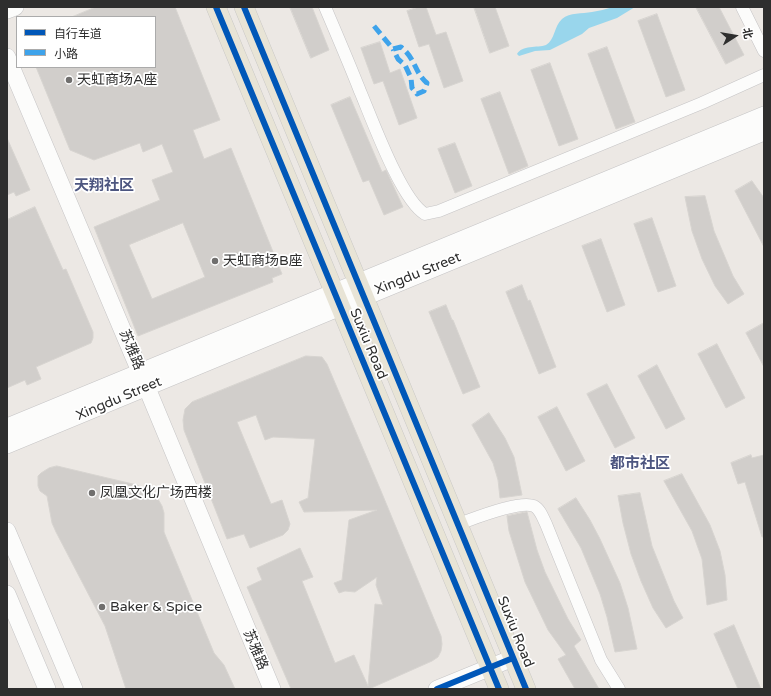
<!DOCTYPE html>
<html>
<head>
<meta charset="utf-8">
<style>
	body { margin:0 }
	#map { position:relative; width:771px; height:696px; overflow:hidden; background:#ece8e4; font-family:"Varela Round","Noto Sans SC",sans-serif }
	canvas { display:block }
	.frame { position:absolute; inset:0; border:8px solid #2e2e2e; pointer-events:none }
	.legend { position:absolute; left:16px; top:16px; width:140px; height:52px; box-sizing:border-box; background:#fff; border:1px solid #ababab; margin:0; padding:5px 7px; list-style:none; font-size:12px; color:#2e2e2e }
	.legend li { display:flex; align-items:center; gap:8px; height:20px }
	.legend b { width:20px; border:1px solid #ababab }
	.north { position:absolute; left:715px; top:16px; width:40px; height:40px; -webkit-text-stroke:3px #fff; paint-order:stroke; rotate:78deg; font-size:11px; font-weight:700; line-height:16px; text-align:center; color:#2e2e2e }
	.north::after { content:''; display:block; margin:auto; width:14px; height:18px; background:#2e2e2e; clip-path:polygon(50% 0,100% 100%,50% 72%,0 100%) }
</style>
</head>
<body>
<div id="map">
<canvas width="771" height="696"></canvas>
<div class="frame"></div>
<ul class="legend">
<li><b style="height:5px;background:#0057b8"></b>自行车道</li>
<li><b style="height:5px;background:#3ea3eb"></b>小路</li>
</ul>
<div class="north">北</div>
</div>
<script>
const ctx = document.querySelector('canvas').getContext('2d');
ctx.lineJoin = 'round';
function paint(path, color) {
  ctx.fillStyle = color;
  ctx.fill(path, 'evenodd');
}
function stroke(path, color, width, dash) {
  ctx.strokeStyle = color;
  ctx.lineWidth = width;
  ctx.lineCap = dash ? 'butt' : 'round';
  ctx.setLineDash(dash || []);
  ctx.stroke(path);
}
function drawText(font, color, halo, rows, align = 'center') {
  ctx.font = font + ' "Varela Round","Noto Sans SC",sans-serif';
  ctx.lineWidth = 3.5;
  ctx.setLineDash([]);
  ctx.textBaseline = 'middle';
  ctx.strokeStyle = halo;
  ctx.fillStyle = color;
  for (const [text, x, y, turn = 0] of rows) {
    ctx.save();
    ctx.translate(x, y);
    ctx.rotate((+turn || 0) * Math.PI / 180);
    ctx.textAlign = isNaN(turn) ? turn : align;
    if (halo) ctx.strokeText(text, 0, 0);
    ctx.fillText(text, 0, 0);
    ctx.restore();
  }
}
const water = new Path2D(`
	M613,7h22l-18,11 -28,10 -7,6 -32,16 -15,1 -16,5 -2,-2c5,-9 20,-6 29,-9 9,-5 8,-19 16,-26 8,-7 20,-5 30,-7 7,-1 14,-3 21,-5z`);
const building = new Path2D(`
	M96,7h79l45,113 -27,10 11,29 27,-11 51,126 -10,4 1,4 -135,54 -44,-109 66,-27 -8,-20 21,-8 -11,-28 -19,8 -3,-9 -46,17 -24,-10 -34,-83h119v-50h-83zM183,223l22,54 -53,22 -23,-54z
	M290,7h22l17,43 -18,8z
	M419,7h7l10,28 10,-3 17,49 -19,7 -15,-44 -10,3 -12,-36z
	M474,7h21l14,39 -19,7z
	M696,7h23l25,48 -18,9z
	M657,14l28,76 -19,7 -28,-76z
	M380,42l10,31 10,-4 17,49 -18,7 -16,-44 -9,3 -13,-36z
	M607,47l28,75 -19,7 -28,-75z
	M550,63l28,76 -19,7 -28,-76z
	M500,92l28,74 -19,8 -28,-75z
	M350,97l32,75 4,-2 17,37 -19,8 -15,-35 -6,2 -32,-77z
	M7,138l23,52 -14,6 -2,-4 -7,3z
	M455,143l17,43 -17,7 -17,-44z
	M752,181l12,17v49l-29,-56z
	M705,196l9,35 19,45 11,18 -16,10 -13,-18 -13,-27 -10,-28 -7,-34z
	M35,207l28,63 3,-1 27,63v6l-2,5 -55,24 5,12 -14,6 -2,-5 -18,8v-168z
	M652,218l24,68 -18,6 -24,-68z
	M601,239l24,66 -18,7 -25,-66z
	M522,285l6,16 2,-1 26,67 -17,7 -33,-82z
	M446,305l6,15h1l27,67 -17,7 -34,-82z
	M764,323v44l-18,-34z
	M717,344l28,54 -19,10 -28,-54z
	M306,356l16,1 5,7 54,127 60,145 1,8 -1,7 -3,6 -6,4 -63,28h-78l-44,-102 15,-7 -5,-12 43,-20 13,29 -11,4 33,82 19,-8 14,31 7,-82 8,1 -7,-20 1,-8 -22,15 -10,-1 -6,2 -5,-10 8,-3 7,-60 28,-10 -73,2 -5,-10 9,-4 7,-59 -42,-2 -8,3 -9,-25 -19,7 34,82 11,-4 8,24 -2,6 -5,5 -33,13 -6,-14 -17,5 -43,-109 -1,-10 2,-11 7,-7z
	M657,365l28,54 -19,10 -28,-53z
	M607,384l28,54 -20,10 -28,-54z
	M557,407l28,54 -19,10 -28,-54z
	M489,413l16,25 9,19 8,38 -22,3 -2,-18 -5,-17 -21,-38z
	M751,455l1,3 12,-3v82h-2l-17,-55 -7,2 -7,-21z
	M57,466l80,19 17,10 4,4 4,7 2,7v19l2,5 48,116 10,12 11,24h-109l-21,-63 -49,-94 -4,-9 -5,-27 -7,-5 -2,-5v-10l3,-3 8,-5z
	M682,474l28,51 10,26 5,24 2,25 -20,5 -5,-46 -10,-28 -28,-50z
	M640,493l12,53 22,55 9,17 -17,10 -13,-20 -12,-27 -10,-27 -8,-31 -5,-27z
	M576,498l14,22 10,19 20,44 8,25 9,41 -22,3 -8,-35 -7,-23 -19,-46 -23,-39z
	M527,512l10,38 8,22 23,47 13,21 -7,6 25,43h-24l-17,-30 8,-4 -18,-25 -23,-48 -16,-51 -2,-15z
	M734,625l27,64h-23l-24,-55z`);
const street = new Path2D(`
	M325,7c12,28 24,56 35,84 12,28 41,109 65,123l14,-3 263,-108 62,-28
	M742,7l22,44
	M458,524c15,-5 61,-24 76,-18 6,3 9,12 12,18l55,136 18,29`);
const secondary = new Path2D(`
	M7,10l8,-3
	M7,57l140,331 125,301
	M7,427l757,-312
	M7,445l757,-313
	M7,531l67,158
	M7,594l40,95
	M437,689l76,-31`);
const primary = new Path2D(`
	M216,7l283,682
	M244,7l282,682`);
const quiet = new Path2D(`
	M374,26l19,23 8,-2c15,12 13,25 26,36l-3,8 -7,3 -5,-6 -1,-10 -6,-13 -7,-6 -5,-10`);
const cycleway = new Path2D(`
	M216,7l283,682
	M244,7l282,682
	M437,689l76,-31`);
const markers = [
	[69,80,4,"#706f6e"],
	[215,261,4,"#706f6e"],
	[92,493,4,"#706f6e"],
	[102,607,4,"#706f6e"]
];
const poiNames = [
	["天虹商场A座",77,80],
	["天虹商场B座",223,261],
	["凤凰文化广场西楼",100,493],
	["Baker & Spice",110,607]
];
const streetNames = [
	["Xingdu Street",418,274,-22],
	["Suxiu Road",368,344,67],
	["苏雅路",131,350,67],
	["Xingdu Street",119,399,-23],
	["Suxiu Road",515,632,68],
	["苏雅路",255,650,67]
];
const neighbourhoodNames = [
	["天翔社区",104,186],
	["都市社区",640,464]
];
paint(water, '#99d6ec');
paint(building, '#d1cecb');
stroke(building, '#d7d4d0', 1);
stroke(street, '#c5c4c5', 13);
stroke(secondary, '#c5c4c5', 18);
stroke(primary, '#c6c5c4', 20);
stroke(street, '#fcfcfb', 12);
stroke(secondary, '#fcfcfb', 17);
stroke(primary, '#e8e4d6', 19);
stroke(quiet, '#3ea3eb', 5, [10, 5]);
stroke(cycleway, '#0057b8', 6);
for (const [x, y, r, color] of markers) {
  const dot = new Path2D();
  dot.arc(x, y, r, 0, 2 * Math.PI);
  ctx.fillStyle = color;
  ctx.fill(dot);
  stroke(dot, '#fff', 1.5);
}
drawText('14px', '#2e2e2e', '#fff', poiNames, 'left');
drawText('14px', '#2e2e2e', '#fff', streetNames);
drawText('bold 15px', '#4d5680', '#fff', neighbourhoodNames);
</script>
</body>
</html>
